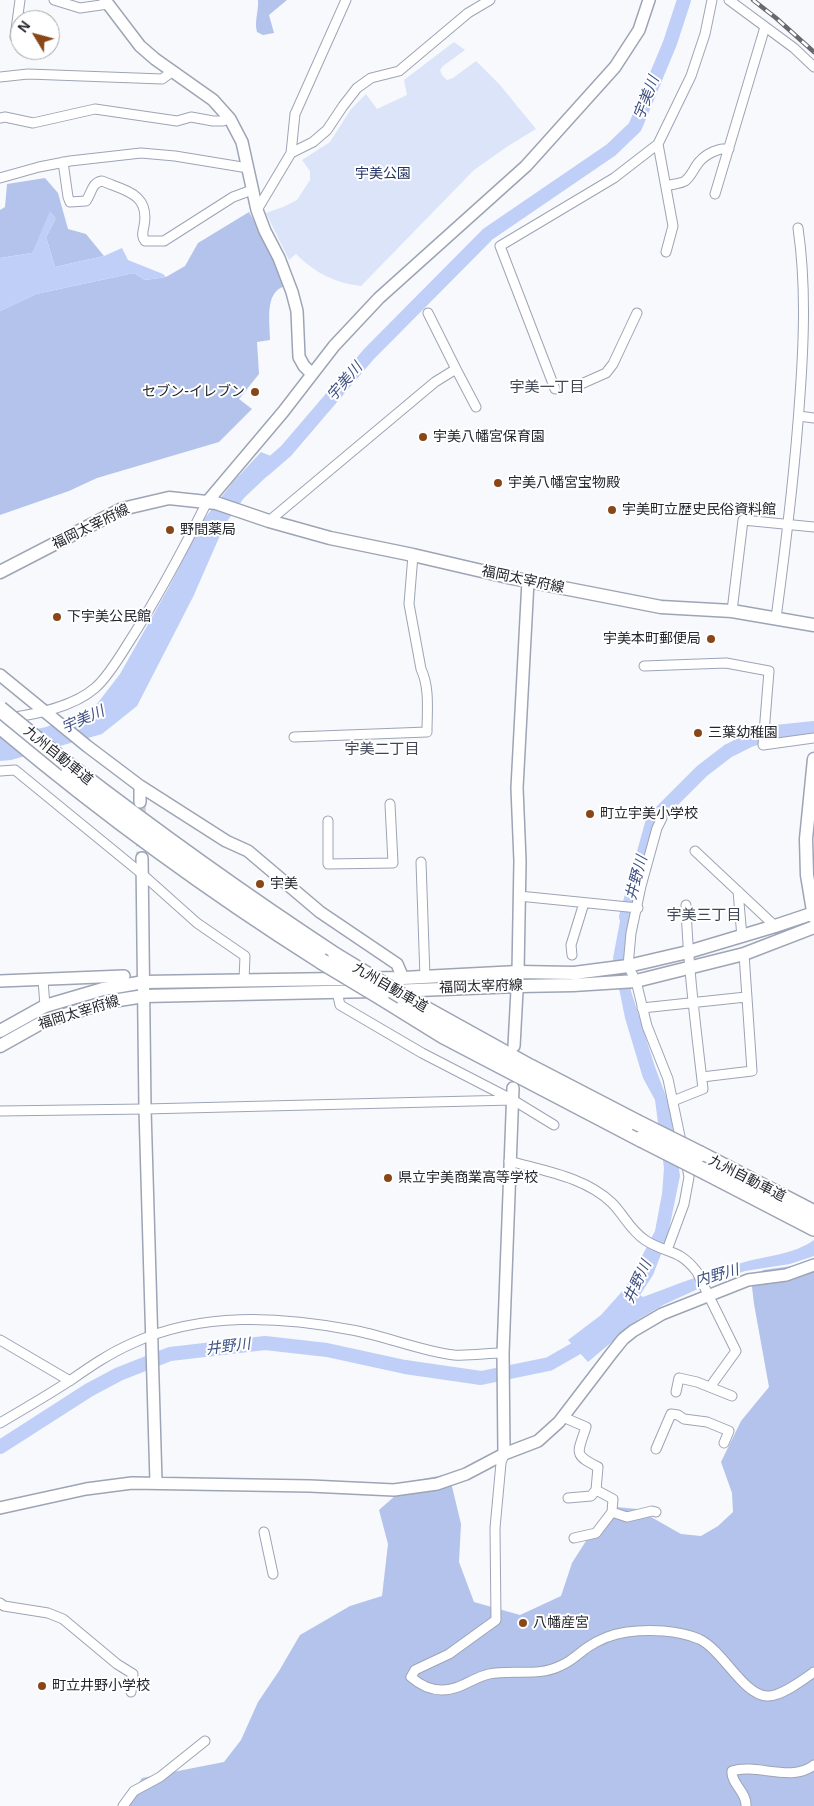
<!DOCTYPE html>
<html>
<head>
<meta charset="utf-8">
<style>
	body { margin:0 }
	#map { position:relative; width:814px; height:1806px; overflow:hidden; background:#f7f9fc; font-family:Helvetica,sans-serif }
	canvas { display:block }
	.north { position:absolute; left:10px; top:10px; width:50px; height:50px; box-sizing:border-box; background:#fff; border:1px solid #a7a8ab; border-radius:50%; rotate:307deg; font-size:14px; font-weight:700; line-height:20px; text-align:center; color:#24262d }
	.north::after { content:''; display:block; margin:auto; width:18px; height:22px; background:#894617; clip-path:polygon(50% 0,100% 100%,50% 72%,0 100%) }
</style>
</head>
<body>
<div id="map">
<canvas width="814" height="1806"></canvas>
<div class="north">N</div>
</div>
<script>
const ctx = document.querySelector('canvas').getContext('2d');
ctx.lineJoin = 'round';
function paint(path, color) {
  ctx.fillStyle = color;
  ctx.fill(path, 'evenodd');
}
function stroke(path, color, width, dash) {
  ctx.strokeStyle = color;
  ctx.lineWidth = width;
  ctx.lineCap = dash ? 'butt' : 'round';
  ctx.setLineDash(dash || []);
  ctx.stroke(path);
}
function drawText(font, color, halo, rows, align = 'center') {
  ctx.font = font + ' Helvetica,"Noto Sans JP",sans-serif';
  ctx.lineWidth = 4;
  ctx.setLineDash([]);
  ctx.textBaseline = 'middle';
  ctx.strokeStyle = halo;
  ctx.fillStyle = color;
  for (const [text, x, y, turn = 0] of rows) {
    ctx.save();
    ctx.translate(x, y);
    ctx.rotate((+turn || 0) * Math.PI / 180);
    ctx.textAlign = isNaN(turn) ? turn : align;
    if (halo) ctx.strokeText(text, 0, 0);
    ctx.fillText(text, 0, 0);
    ctx.restore();
  }
}
const green = new Path2D(`
	M454,42l11,8 -22,16 -3,4 2,5 5,5 6,-2 23,-17 24,24 36,44 -28,17 -34,24 -113,116c-26,-3 -46,-13 -65,-32l-7,6 -23,-47 17,-6 14,-7 13,-20v-9l-8,-11 28,-18 21,-33 15,-15 11,15 30,-14 -3,-15z`);
const forest = new Path2D(`
	M258,0h29l-18,15 5,18 -11,2 -6,-3c-3,-11 2,-21 1,-32z
	M45,178l13,15 10,36 18,5 18,22 -49,11 -9,-30 10,-19 -24,35 -32,5v-48l5,-3 2,-23z
	M249,212l17,31 19,43c-21,6 -15,36 -15,54l-13,2 2,32 -20,25 13,10 -33,33 -122,36 -28,13 -69,24v-204l36,-17 98,-21 11,7 21,-3 19,-11 13,-23z
	M806,1264l8,1v541h-686l-2,-3 16,-25 82,-16 17,-22 17,-38 21,-31 21,-36 50,-29 32,-10 6,-52 -9,-34 33,-29 37,-7 12,50 -2,38 15,40 46,13 41,-19 11,-33 26,-41 18,-15 21,2 44,25 20,2 17,-10 15,-14 -1,-19 -11,-31 20,-41 28,-34 -15,-83 -2,-17 11,-17z`);
const water = new Path2D(`
	M50,211l6,7 -10,19 9,30 49,-11 18,-8 6,12 35,14 3,3 -21,3 -11,-7 -98,21 -36,17v-53l32,-5z
	M261,452l22,9 -39,37 -19,26 -32,73 -56,109 -35,28 -91,26 -11,1v-24l46,-10 47,-18 27,-35 49,-87 35,-68 30,-38z
	M636,898l-11,60 6,33 24,76 14,37 11,72 -13,63 -14,36 -13,20 3,2c32,-12 65,-25 98,-34 24,-7 52,-8 73,-23v16l-24,8 -45,7 -34,12 -48,22 -24,14 -51,43 -20,-22 33,-25 25,-28 29,-56 7,-37 2,-26 -9,-68 -12,-22 -18,-60 -12,-60 11,-58z`);
const river = new Path2D(`
	M264,470l22,-19 83,-97 119,-120 123,-84 24,-23 35,-84 14,-43
	M626,917l27,-97 49,-49 26,-20 22,-11 26,-8 38,-4
	M0,1447l89,-57 30,-16 51,-20 95,-11 62,7 78,17 76,11 68,-14 42,-24`);
const secondaryTunnel = new Path2D(`
	M140,802l2,56`);
const street = new Path2D(`
	M54,0l26,8 28,-4
	M729,0l65,48 20,19
	M15,37l5,-37
	M0,77l28,-3 134,5 11,-8
	M0,118l5,-1 28,6 62,-14 82,12 14,-4 22,4h10l7,-2
	M658,144l15,82 -7,26
	M291,153l22,-11 14,-12 16,-24 14,-18 14,-10 28,-7 69,-58 22,-13
	M63,162l5,35 2,5 16,-1c6,-8 5,-18 16,-20 24,10 48,13 42,45 -1,6 -3,10 1,15h19l69,-44 19,-7
	M0,178l39,-11 31,-6 71,-8 34,3 73,12
	M666,186c6,-2 14,-2 19,-5 7,-5 9,-14 15,-20 6,-7 20,-14 29,-12
	M715,194l50,-167
	M257,210l34,-57 4,-39 51,-114
	M428,313l28,56
	M579,385l27,-12 7,-9 24,-51
	M555,389l-55,-143 114,-68 44,-34 33,-68 14,-42 7,-34
	M799,416l15,2
	M269,521l166,-139 21,-13 20,38
	M732,611l11,-91 71,7
	M776,618c10,-74 19,-148 24,-223 4,-56 6,-112 -2,-167
	M644,666l82,-3 43,8 -6,74 51,-7
	M9,718c28,-4 64,-11 86,-30 11,-9 26,-33 34,-46 29,-45 54,-92 78,-140
	M294,737l133,-5c0,-21 3,-44 -6,-63l-12,-65 4,-49
	M0,771l15,-1 126,103 56,50 48,33 -1,24
	M662,818l-5,10 -16,58 -10,47 -3,33 8,15 11,45 21,53 14,67
	M328,821v43l65,-1 -3,-59
	M695,851l80,75
	M421,862l4,115
	M738,891l4,46
	M519,896l119,12
	M572,955l-1,-10 13,-42
	M43,980l2,26
	M337,992l3,13 82,48 91,47 41,25
	M642,1008l104,-11
	M702,1077l50,-6 -8,-117
	M673,1101l30,-12c-7,-61 -15,-122 -17,-184
	M0,1111l145,-2 368,-9
	M509,1161c35,10 76,16 103,42 12,12 18,27 33,37 21,14 34,8 52,32l39,79 -26,36
	M667,1250l17,-46 5,-27 -3,-16
	M0,1340l70,41
	M676,1392l3,-14 18,4 35,14
	M563,1417l23,10c-8,26 -14,27 12,40l-2,23 17,9 -1,13 15,5 25,-6 4,1
	M0,1423c24,-14 48,-28 71,-43 20,-14 39,-27 62,-37 68,-31 146,-27 219,-13 34,6 68,21 102,25 16,1 34,-2 49,-2
	M656,1449l15,-35 7,1 6,4 23,3 22,9 -5,12
	M504,1454l-3,9 -6,65 1,92 -47,34 -34,16 -4,7c9,8 19,13 31,13 18,0 30,-12 47,-16 23,-5 49,3 71,-8 11,-4 19,-13 28,-19 12,-8 25,-13 39,-15 22,-3 51,-2 72,7 24,11 44,56 68,57 13,1 36,-16 47,-24
	M568,1498l23,-2 5,-6
	M264,1532l9,42
	M574,1538l22,-5 16,-21
	M0,1603l4,3 44,7 15,6 54,45 16,10 -2,18
	M123,1806l11,-15 26,-14 45,-36
	M746,1806c1,-14 -15,-22 -14,-35 25,-8 59,12 82,-6`);
const secondary = new Path2D(`
	M105,0l35,46 15,13 58,41 17,19 12,23 15,68 8,21 14,27 13,34 5,19 2,46 5,9 8,8
	M207,502l76,-90 51,-66 45,-48 147,-132 89,-99 24,-37 10,-30
	M0,675l87,71 53,40 86,55 22,10 72,61 77,52 6,14
	M140,786v16
	M142,858l3,251 11,373
	M0,981l124,-5
	M514,1046l4,-74 2,-111 -3,-73 11,-207
	M504,1454l-1,-101 10,-265
	M0,1508l86,-19 46,-6 178,3 84,4 43,-6 29,-10 38,-20 34,-13 21,-19 52,-68 12,-15 10,-8 29,-17 86,-34 38,-5 28,-10`);
const primary = new Path2D(`
	M0,572l122,-63 47,-11 47,5 53,18 61,17 83,17 99,23 149,29 71,4 82,14
	M814,759l-8,80 1,36 7,42
	M393,991l125,-5 55,-1 63,-4 108,-27 70,-27
	M0,1031l45,-25 58,-17 41,-7 259,-4 115,-6 56,1 54,-7 60,-14 87,-26 39,-13
	M0,1046l41,-23 11,-4 54,-17 38,-6 229,-5`);
const highway = new Path2D(`
	M0,726c102,86 209,164 321,235
	M67,764c87,67 176,131 269,192
	M402,996l128,71 106,55
	M381,997l63,39 197,103
	M700,1154l114,59
	M706,1172l108,56`);
const rail = new Path2D(`
	M753,0l23,18 38,34`);
const highwayBridge = new Path2D(`
	M0,709l67,55
	M336,956l66,40
	M321,961l60,36
	M636,1122l64,32
	M641,1139l65,33`);
const markers = [
	[255,392,5,"#894617"],
	[423,437,5,"#894617"],
	[498,483,5,"#894617"],
	[612,510,5,"#894617"],
	[170,530,5,"#894617"],
	[57,617,5,"#894617"],
	[711,639,5,"#894617"],
	[698,733,5,"#894617"],
	[590,814,5,"#894617"],
	[260,884,5,"#894617"],
	[388,1178,5,"#894617"],
	[523,1623,5,"#894617"],
	[42,1686,5,"#894617"]
];
const parkNames = [
	["宇美公園",383,174]
];
const poiNames = [
	["セブン-イレブン",245,392,"right"],
	["宇美八幡宮保育園",433,437],
	["宇美八幡宮宝物殿",508,483],
	["宇美町立歴史民俗資料館",622,510],
	["野間薬局",180,530],
	["下宇美公民館",67,617],
	["宇美本町郵便局",701,639,"right"],
	["三葉幼稚園",708,733],
	["町立宇美小学校",600,814],
	["宇美",270,884],
	["県立宇美商業高等学校",398,1178],
	["八幡産宮",533,1623],
	["町立井野小学校",52,1686]
];
const streetNames = [
	["福岡太宰府線",91,527,-26],
	["福岡太宰府線",523,580,12],
	["九州自動車道",58,756,39],
	["福岡太宰府線",481,987,-2],
	["九州自動車道",390,988,30],
	["福岡太宰府線",79,1013,-17],
	["九州自動車道",747,1179,27]
];
const waterNames = [
	["宇美川",647,98,-69],
	["宇美川",345,382,-49],
	["宇美川",83,720,-24],
	["井野川",637,878,-75],
	["内野川",717,1276,-16],
	["井野川",638,1282,-65],
	["井野川",228,1347,-7]
];
const neighbourhoodNames = [
	["宇美一丁目",547,388],
	["宇美二丁目",382,750],
	["宇美三丁目",704,916]
];
paint(green, '#dbe4f8');
paint(forest, '#b3c3eb');
paint(water, '#bfcff7');
stroke(river, '#bfcff7', 14);
stroke(secondaryTunnel, '#cdcfd3', 11, [11, 5.5]);
stroke(street, '#9da4b5', 11);
stroke(secondary, '#9da4b5', 14);
stroke(primary, '#9da4b5', 15);
stroke(highway, '#9da4b5', 18);
stroke(street, '#fff', 9);
stroke(secondary, '#fff', 11);
stroke(primary, '#fff', 12);
stroke(highway, '#fff', 15);
stroke(rail, '#67696f', 4.5);
stroke(rail, '#fff', 2.5, [8]);
stroke(highwayBridge, '#9da4b5', 18, []);
stroke(highwayBridge, '#fff', 15);
for (const [x, y, r, color] of markers) {
  const dot = new Path2D();
  dot.arc(x, y, r, 0, 2 * Math.PI);
  ctx.fillStyle = color;
  ctx.fill(dot);
  stroke(dot, '#fff', 2);
}
drawText('14px', '#223363', '#fff', parkNames);
drawText('14px', '#24262d', '#fff', poiNames, 'left');
drawText('14px', '#24262d', '#fff', streetNames);
drawText('italic 15px', '#3d5083', '#fff', waterNames);
drawText('15px', '#414755', '#fff', neighbourhoodNames);
</script>
</body>
</html>
